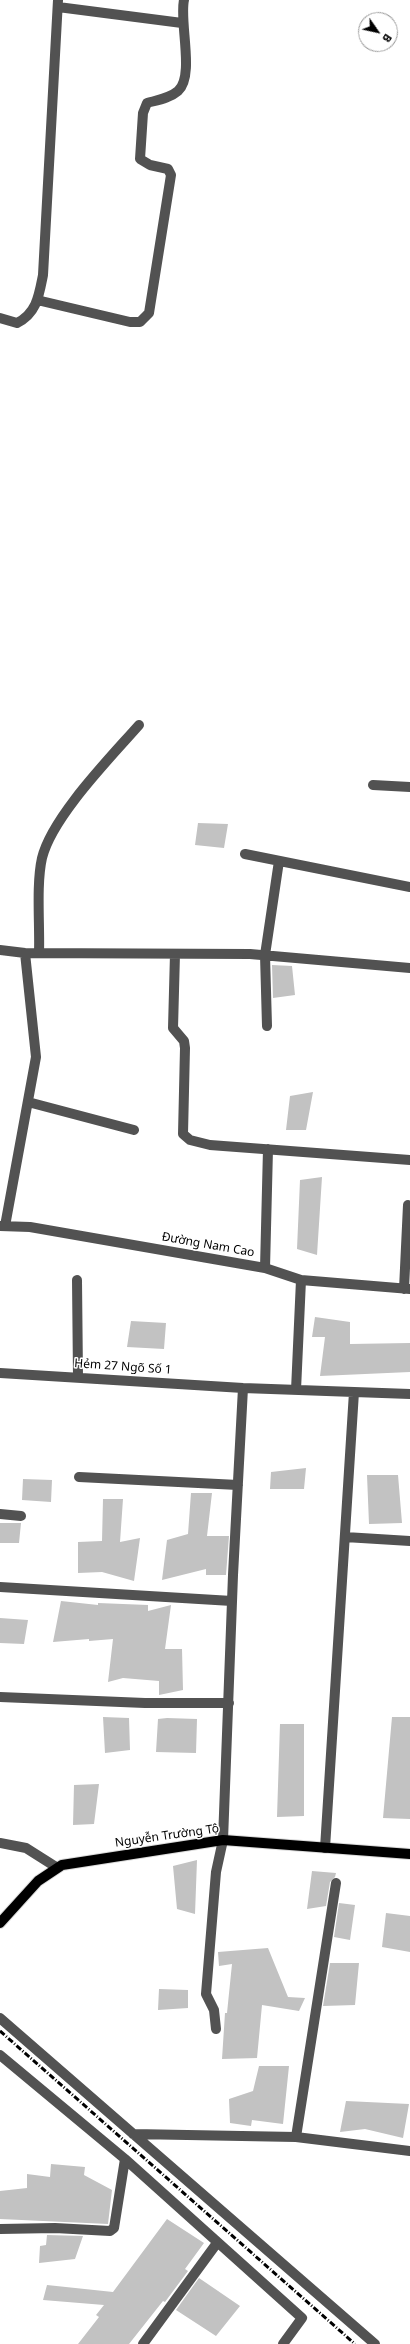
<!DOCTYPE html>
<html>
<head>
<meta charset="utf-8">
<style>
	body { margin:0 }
	#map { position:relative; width:410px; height:2344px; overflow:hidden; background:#fff; font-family:"Noto Sans",sans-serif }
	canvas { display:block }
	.north { position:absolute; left:358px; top:12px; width:40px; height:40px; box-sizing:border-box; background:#fff; border:1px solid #999; border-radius:50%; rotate:124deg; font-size:11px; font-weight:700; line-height:16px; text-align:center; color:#000 }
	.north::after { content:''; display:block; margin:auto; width:14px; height:18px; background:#000; clip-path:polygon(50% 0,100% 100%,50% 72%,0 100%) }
</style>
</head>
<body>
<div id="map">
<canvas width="410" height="2344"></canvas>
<div class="north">B</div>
</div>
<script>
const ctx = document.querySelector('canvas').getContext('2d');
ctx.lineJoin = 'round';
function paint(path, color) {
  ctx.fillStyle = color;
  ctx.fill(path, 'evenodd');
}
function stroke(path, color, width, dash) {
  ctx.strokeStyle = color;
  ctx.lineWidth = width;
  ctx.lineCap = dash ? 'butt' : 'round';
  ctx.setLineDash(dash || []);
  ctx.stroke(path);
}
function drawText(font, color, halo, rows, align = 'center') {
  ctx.font = font + ' "Noto Sans",sans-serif';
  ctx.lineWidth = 3;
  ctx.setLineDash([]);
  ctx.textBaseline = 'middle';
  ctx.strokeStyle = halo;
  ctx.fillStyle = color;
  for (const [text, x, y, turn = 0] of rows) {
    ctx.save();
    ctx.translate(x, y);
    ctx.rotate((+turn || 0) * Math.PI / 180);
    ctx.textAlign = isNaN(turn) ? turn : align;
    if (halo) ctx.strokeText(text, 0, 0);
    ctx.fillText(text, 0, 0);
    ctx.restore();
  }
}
const building = new Path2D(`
	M198,823l30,1 -4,24 -29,-3z
	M272,965l20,1 3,29 -22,3z
	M313,1092l-7,38h-20l4,-34z
	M322,1177l-5,78 -20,-6 3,-69z
	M315,1317l35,5v22l60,-1v29l-90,4 5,-39h-13z
	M131,1321l35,2 -2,26 -37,-2z
	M306,1468l-2,21h-34l1,-17z
	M367,1475h31l4,48 -33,1z
	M23,1479l29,1 -1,22 -29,-2z
	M191,1493h21l-5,43h22l-3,39h-20v-6l-44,11 5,-40 21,-6z
	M103,1499h20l-3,43 20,-4 -6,43 -32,-9 -24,1v-31l24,-1z
	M0,1523h21l-2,20h-19z
	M61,1601l37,4v-2l50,2v6l23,-6 -6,44h17l1,41 -24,5v-14l-36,-3 -15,4 5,-43 -24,2v-2l-36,3z
	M0,1618l28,2 -4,24 -24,-1z
	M103,1717l26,1 1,32 -25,3z
	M392,1717h18v102l-27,-1z
	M167,1718l30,1 -1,34 -40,-1 2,-33z
	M280,1724h24v92l-27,1z
	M99,1784l-5,40 -21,1 1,-40z
	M197,1860l-2,54 -18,-5 -4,-43z
	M312,1871l24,2 -1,4 -5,5 -4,24 -19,3z
	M339,1903l16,2 -5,35 -16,-3z
	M386,1913l24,3v36l-28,-5z
	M268,1948l20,49 17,1 -6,13 -37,-6 -5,53 -35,1 3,-46h2l5,-49 -13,2 -1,-14z
	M330,1963h29l-4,42 -32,1z
	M159,1989l29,1v18l-30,2z
	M259,2066h30l-6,58 -31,-4 -1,6 -21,-3 -1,-24 24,-8z
	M346,2101l63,3 -6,34 -38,-9 -25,3z
	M51,2164l34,3 -1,8 28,15 -4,34 -108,-5v-28l27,-3v-14l23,3z
	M167,2219l37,24 -19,26 3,2 -23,31 -2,-1 -34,43h-51l21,-27 -3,-2 8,-10 -61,-5 4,-15 66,7z
	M47,2235l36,1 -8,23 -36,4 1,-17 6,-1z
	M199,2278l41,28 -24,30 -40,-26z`);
const minor = new Path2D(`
	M58,7l124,16
	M37,300l93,22h10l9,-9 22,-138 -3,-6 -18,-4 -10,-6 3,-46 4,-10c11,-3 23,-5 31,-12 17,-15 1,-69 6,-91
	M0,318l17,5c20,-10 22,-28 26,-48l15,-275
	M373,785l37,2
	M245,854l165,33
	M0,950l25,3 225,1 160,14
	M39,953c1,-28 -3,-68 3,-95 10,-41 68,-100 97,-133
	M175,954l-2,74 11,13 1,7 -2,86 7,6 20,5 200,15
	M267,1026l-2,-71 14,-94
	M28,1102l106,28
	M0,1226l30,1 235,41 36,12 109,9
	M5,1226l31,-169 -11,-104
	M265,1268l3,-119
	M77,1280l1,97
	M404,1289l4,-84
	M0,1373l243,15 167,6
	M296,1390l5,-110
	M79,1477l159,8
	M0,1514l21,2
	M345,1537l65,4
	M0,1587l232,14
	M0,1697l145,6h84
	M0,1843l26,5 30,19
	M325,1848l29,-456
	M0,2018l375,326
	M216,2029l-2,-19 -8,-16 10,-122 7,-32 10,-265 10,-187
	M0,2055l125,104 177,159 -19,26
	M133,2134l163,3 114,14
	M296,2137l40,-254
	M0,2229l55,-1 55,3 4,-3 11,-69
	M143,2344l74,-101`);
const major = new Path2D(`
	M0,1923l38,-42 24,-16 161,-25 187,14`);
const rail = new Path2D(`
	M0,2031l355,313`);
const streetNames = [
	["Đường Nam Cao",208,1245,10],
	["Hẻm 27 Ngõ Số 1",123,1367,4],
	["Nguyễn Trường Tộ",167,1836,-8]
];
paint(building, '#c2c2c2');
stroke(major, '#dbdbdb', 12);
stroke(minor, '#525252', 10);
stroke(major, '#000', 10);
stroke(rail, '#000', 3, [6, 2, 1, 2]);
drawText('12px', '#000', '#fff', streetNames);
</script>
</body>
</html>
